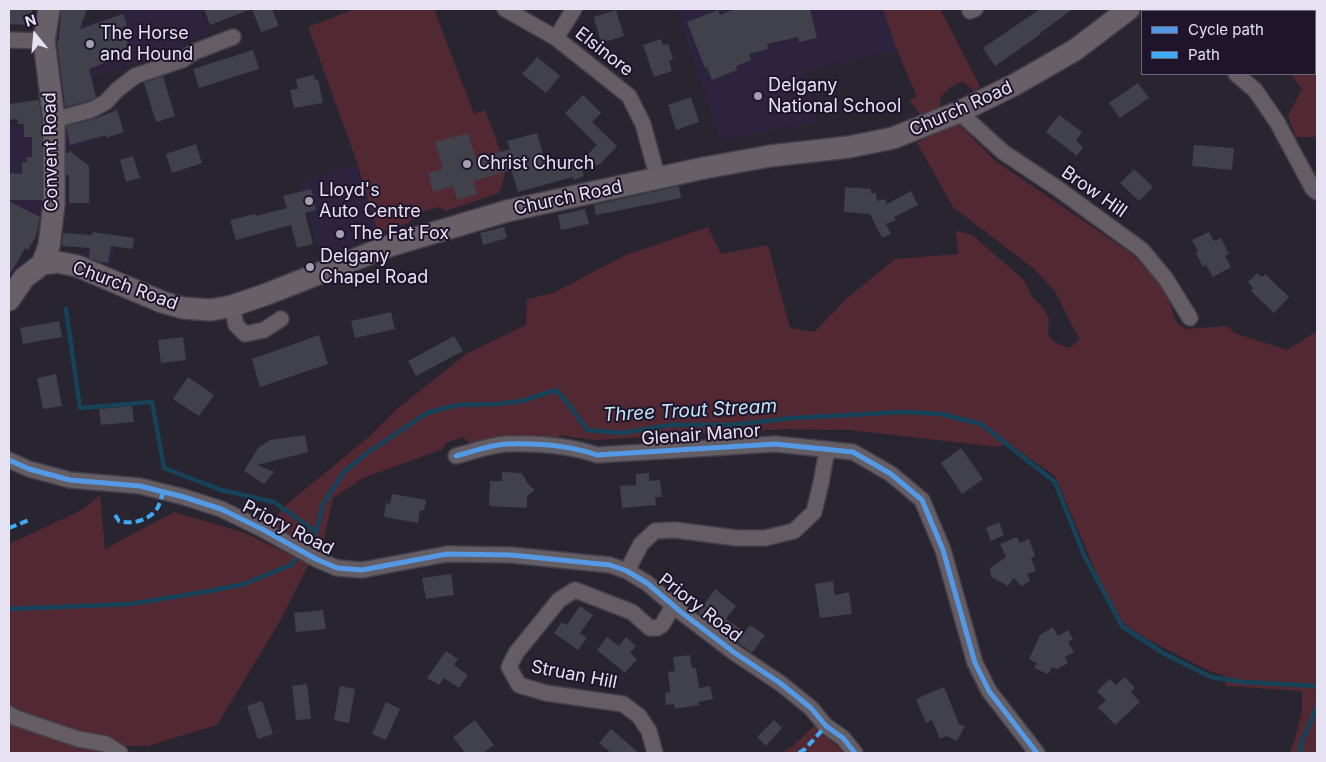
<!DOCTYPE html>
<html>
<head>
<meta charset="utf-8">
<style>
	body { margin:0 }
	#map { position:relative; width:1326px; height:762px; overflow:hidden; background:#282430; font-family:Inter,sans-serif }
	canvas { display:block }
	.frame { position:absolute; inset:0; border:10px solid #e7e2f2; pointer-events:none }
	.legend { position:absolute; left:1141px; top:10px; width:175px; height:65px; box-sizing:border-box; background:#1e142b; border:1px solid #6e667b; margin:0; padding:6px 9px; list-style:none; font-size:15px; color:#e7e2f2 }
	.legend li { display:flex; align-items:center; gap:10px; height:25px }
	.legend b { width:25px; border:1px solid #6e667b }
	.north { position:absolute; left:10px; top:10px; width:50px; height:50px; -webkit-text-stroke:4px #1e142b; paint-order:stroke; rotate:343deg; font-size:14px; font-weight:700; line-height:20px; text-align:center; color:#e7e2f2 }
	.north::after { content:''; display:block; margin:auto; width:18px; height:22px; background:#e7e2f2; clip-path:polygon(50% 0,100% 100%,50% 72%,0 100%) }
</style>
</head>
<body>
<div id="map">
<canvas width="1326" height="762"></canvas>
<div class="frame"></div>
<ul class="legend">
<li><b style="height:6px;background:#5399e6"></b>Cycle path</li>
<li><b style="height:6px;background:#3fa9f5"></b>Path</li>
</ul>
<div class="north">N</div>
</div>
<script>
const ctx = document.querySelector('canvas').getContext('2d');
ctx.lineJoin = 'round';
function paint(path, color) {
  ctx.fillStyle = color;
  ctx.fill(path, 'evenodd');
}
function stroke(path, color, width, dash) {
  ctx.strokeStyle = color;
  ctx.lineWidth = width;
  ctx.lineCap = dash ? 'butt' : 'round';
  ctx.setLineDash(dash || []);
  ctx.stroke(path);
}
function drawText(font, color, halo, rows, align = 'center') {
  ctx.font = font + ' Inter,sans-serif';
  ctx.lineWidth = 4;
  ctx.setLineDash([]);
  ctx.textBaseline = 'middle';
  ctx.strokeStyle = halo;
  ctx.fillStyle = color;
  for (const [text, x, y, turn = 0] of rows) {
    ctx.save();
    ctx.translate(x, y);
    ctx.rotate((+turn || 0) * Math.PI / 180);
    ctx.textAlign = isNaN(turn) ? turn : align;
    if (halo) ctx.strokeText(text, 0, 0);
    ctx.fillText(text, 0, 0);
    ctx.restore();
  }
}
const built = new Path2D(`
	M134,9h67l9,24 -26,10 -2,7 -89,26 4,24 -36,11 -9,-68 2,-11 20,-4z
	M677,9h206l14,41 -92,20 12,52 -97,17z
	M97,112l7,27 -39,10 -2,-28z
	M9,126h40l-4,91 -36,61z
	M358,165l20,67 -57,28 -22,-77z
	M94,246l20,2 -3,21 -32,-14z`);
const green = new Path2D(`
	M355,9h79l40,105 11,-4 22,58 -8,25 -53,18 -7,-4 -22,6 -8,10 -31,9 -20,-67 -50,-138z
	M883,9h57l40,77 -5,7 -5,-6 -7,-5c-13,4 -27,13 -22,27l-19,8 -13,-17 8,-3 -20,-47z
	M1315,30l2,1v106h-21l-8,-21 14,-27 -11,-15h24z
	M957,122l37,38 138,94 20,20 16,23 8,25 9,7 43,-3 6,7 53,17 30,-19v422h-28l6,-14 7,-29v-19l-76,-5 -1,-10 -18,-6 -64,-33 -20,-14 -25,-46 -43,-101 -47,-33 -10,4 -148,-17 -66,-1 -190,11 -35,-5 1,7 -11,-1 -79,2 -7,-6 -17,6 -3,6 -80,29 -30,20 -12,54 -54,-26 20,-22 83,-68 28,-28 68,-54 60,-29 1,-26 26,-6 73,-38 82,-28 13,27 47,-9 22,83 24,4 33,-34 48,-39 63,-5 -2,-23 16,4 52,45 8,17 9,8 8,13 -1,17 8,8 13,5 11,-9 -9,-15 -16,-33 -22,-23 -80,-61 -36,-64z
	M100,495l5,54 69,-37 71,21 64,31 -29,57 -63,104 -69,21h-24l-15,-6 -19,-2 -81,-28v-166l73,-34z
	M9,718l92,33 4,2h-96z
	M815,725l29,28h-63l12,-7z`);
const stream = new Path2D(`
	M1295,9l1,2
	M1315,27l2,2
	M66,309l14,99 72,-6 12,66 57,22 53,12 42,30
	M9,609l121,-5 80,-13 34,-7 47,-19 25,-33 7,-28 21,-32 23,-19 60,-40 30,-8 39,-1 26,-3 34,-11 11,12 20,28 35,3 48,-8h60l62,-7 112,-6 37,2 40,10 74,58 29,73 38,71 41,27 48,24 31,5 75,4
	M1300,753l1,-9 16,-38`);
const building = new Path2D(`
	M9,9h23l-1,16 -22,-1z
	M61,9h26l-7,20 43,-15 4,11 -5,2 6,12 -1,7 -5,5 -12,5 -3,6 -18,7 7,28 -8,4 -23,6 -8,-66 2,-2z
	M204,9h45v1l-39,15z
	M252,9h20l7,17 -18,6z
	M735,9h75l7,29 -18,4 -1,-5 -31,7 1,5 -19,5 2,6 -15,6 1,4 -25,10 -5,-13 -2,1 -18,-46 31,-12 2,5z
	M1040,9h33l-33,24 1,1 -46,32 -12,-18z
	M616,10l8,26 -23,7 -7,-26z
	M661,39l2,6 5,-1 5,15 -4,2 3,10 -18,6 -11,-32z
	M253,50l6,19 -60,19 -6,-19z
	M537,57l23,19 -14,17 -24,-19z
	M314,75l1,5 3,-1 5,24 -29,5 -4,-18 8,-1 -2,-10z
	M163,76l12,40 -19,6 -12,-39z
	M1138,83l11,15 -29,20 -11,-15z
	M583,95l18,18 -9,9 25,24 -17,18 -18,6 2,6 -10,4 -1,-3 -55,15 -7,-22 -38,11 4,13 -20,6 -4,-14 -20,6 -5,-19 15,-4 -8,-27 33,-9 8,26 34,-10 -3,-8 30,-8 9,31 3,-1 1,6 36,-13 11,-11 -32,-32z
	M691,97l8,25 -23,8 -8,-25z
	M39,100l3,21v79h-33v-27l13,1v-12h5v-5h5v-20h-8v-13h-6l-1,-5 -8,1v-16z
	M117,110l7,22 -18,6v-3l-36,10 -4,-19 28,-7z
	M1059,115l23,17 -6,9 7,6 -6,9 -31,-24z
	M196,144l6,19 -30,10 -6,-19z
	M1194,145l40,3 -2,22 -40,-4z
	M69,150l20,16v37h-20v-28h-3v-22h3z
	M133,156l7,22 -14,4 -6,-22z
	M1134,169l19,18 -14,14 -19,-18z
	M679,186l2,12 -85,17 -2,-10z
	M845,187l26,2v4h5l1,8 8,-2 2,5 24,-13 7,14 -24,12 2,3 -10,4 5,10 -9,4 -12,-24 -26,-2z
	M311,189l5,21 -11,3 8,31 -16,4 -6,-23 -55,15 -6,-20 25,-6 1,2 31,-8 -4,-12z
	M9,201l31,16 -4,19 -8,14 -3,-2 -16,28z
	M585,209l4,15 -28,6 -3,-15z
	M504,227l3,11 -24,7 -3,-12z
	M93,232l41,6 -1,11 -22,-3 -3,17 -8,-1 -11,-4 1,-10 -28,-2 1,-13 29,2z
	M1209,232l5,9 7,-3 8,16 -4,2 6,11 -18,10 -7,-12 -3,2 -7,-14 2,-2 -6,-11z
	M1257,273l5,4 3,-3 24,23 -15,16 -23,-22 2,-3 -5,-6z
	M391,312l4,17 -40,9 -4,-17z
	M59,321l3,16 -39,7 -3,-16z
	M319,335l9,29 -68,23 -8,-28z
	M454,336l9,15 -47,25 -8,-15z
	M183,337l3,23 -25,3 -3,-23z
	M56,374l6,32 -19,3 -6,-31z
	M188,377l26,18 -15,21 -26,-17z
	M132,406l2,16 -33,3 -2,-16z
	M305,435l3,17 -51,13 17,7 -10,12 -20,-13 14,-23 12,-8z
	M961,448l22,31 -21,15 -21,-31z
	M502,472l20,1 6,11 7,6 -8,6v12l-38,-2 1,-25h12z
	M649,473v8l11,-1 2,17h-7l1,8 -34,3 -2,-22 16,-1v-11z
	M392,494l34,6 -2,11 -4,-1 -2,13 -34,-6 2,-14 4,1z
	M999,522l5,13 -13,6 -5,-13z
	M1017,537l3,6 9,-4 6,17 -4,2 5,13 -9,3 3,7 -9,5 -7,-8 -6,8 -17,-9 -1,-9 16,-11 -6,-13z
	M451,574l3,21 -28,4 -4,-21z
	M833,581l2,14 14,-3 3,22 -32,4 -5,-34z
	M715,589l21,17 -10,13 19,13 5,-7 15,10 -13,18 -54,-40z
	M580,606l13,9 -13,18 7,5 -9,12 -24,-17 8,-11 5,3z
	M323,610l3,19 -30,3 -2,-19z
	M1053,627l5,9 10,-6 5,9 -5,3 6,10 -9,5 3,6 -11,6 -5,-2 -4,7 -14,-6 3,-5 -8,-4 11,-24z
	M607,637l12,9 7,-9 10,9 -6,7 7,6 -12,14 -28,-23z
	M446,651l12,8 -4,6 14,10 -9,13 -15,-10 -5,7 -12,-7z
	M690,655l2,13h4l3,20 11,-2 3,13 -15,3 1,3 -24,4 -1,-5 -8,1 -1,-12 5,-1 -2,-20 7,-1 -2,-14z
	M1125,677l10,11 -4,4 9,10 -25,23 -17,-18 8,-6 -9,-10 13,-12 6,6z
	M307,684l4,35 -15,1 -4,-34z
	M340,686l15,3 -6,34 -15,-3z
	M944,687l15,37 6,2 -8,15 -10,-5 -7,3 -8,-19 -6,3 -10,-24z
	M262,701l11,33 -15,5 -11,-33z
	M386,702l14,7 -14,31 -14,-6z
	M475,720l19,25 -11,8h-18l-12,-16z
	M774,720l8,8 -16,18 -9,-9z
	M611,729l28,24h-28l-12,-10z`);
const street = new Path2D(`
	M505,9l51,29 73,58 14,28 15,55
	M1153,9l2,2
	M970,11l5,-2
	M556,38l18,-29
	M9,40l35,1
	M1236,74l19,16 22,32 36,67 4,3
	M959,112l44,40 54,36 85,62 24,29 24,39
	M54,120l37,-10 15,-8 11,-12 18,-14 47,-16 12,-8 39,-15
	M232,306l4,19 9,9 19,-4 17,-11
	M456,456c16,-4 33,-11 50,-12 31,-1 62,1 91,11l178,-11 78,8 38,22 31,26 21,50 32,113 14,28 48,62
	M9,460l20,9 41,11 70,6 44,11 37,12 41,20 54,30 21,9 25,2 85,-16 64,1 99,10 17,6 20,12 34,29 54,41 45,30 31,25 15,18 17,12 12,15
	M627,571l14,-27 14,-13 20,-1 62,8h28l29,-7 20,-19 7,-29 6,-33
	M9,714l7,4 62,21 28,5 14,9
	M655,753l-6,-22 -10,-15 -16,-12 -77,-11 -27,-8 -10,-18 7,-14 43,-53 16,-10 57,22 18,16h7l5,-3 11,-19`);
const secondary = new Path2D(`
	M42,264l7,-18 5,-42v-84l-10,-79 5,-32
	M9,300l15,-22 18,-14 15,-2 20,4 85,36 21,6 28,2 21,-4 35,-12 122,-48 118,-35 197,-43 66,-12 79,-9 44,-9 66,-26 55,-27 61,-35 54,-41`);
const quiet = new Path2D(`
	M115,515l4,6c13,4 32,-1 39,-14 2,-5 4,-10 5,-15
	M9,528l20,-8
	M799,753l6,-4 21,-23`);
const cycleway = new Path2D(`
	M456,456c16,-4 33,-11 50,-12 31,-1 62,1 91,11l178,-11 78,8 38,22 31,26 21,50 32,113 14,28 48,62
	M9,460l20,9 41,11 70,6 44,11 37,12 41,20 54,30 21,9 25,2 85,-16 64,1 99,10 17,6 20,12 34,29 54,41 45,30 31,25 15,18 17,12 12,15`);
const markers = [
	[90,44,5,"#a4a0ae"],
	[758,96,5,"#a4a0ae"],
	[467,164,5,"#a4a0ae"],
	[309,201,5,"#a4a0ae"],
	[340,234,5,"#a4a0ae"],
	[310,267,5,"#a4a0ae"]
];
const poiNames = [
	["The Horse",100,34],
	["and Hound",100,55],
	["Delgany",768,86],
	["National School",768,107],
	["Christ Church",477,164],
	["Lloyd's",319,191],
	["Auto Centre",319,212],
	["The Fat Fox",350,234],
	["Delgany",320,257],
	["Chapel Road",320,278]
];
const streetNames = [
	["Elsinore",604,52,38],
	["Church Road",961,109,-24],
	["Convent Road",51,152,-91],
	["Brow Hill",1094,192,35],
	["Church Road",568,198,-12],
	["Church Road",125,286,20],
	["Glenair Manor",701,435,-4],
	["Priory Road",288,528,27],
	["Priory Road",700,608,38],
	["Struan Hill",574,675,11]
];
const waterNames = [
	["Three Trout Stream",690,411,-3]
];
paint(built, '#2e233f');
paint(green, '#522933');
stroke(stream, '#16435a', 4.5);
paint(building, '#40414b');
stroke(street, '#443f4a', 18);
stroke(secondary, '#443f4a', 24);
stroke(street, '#645d63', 15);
stroke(secondary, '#686067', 21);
stroke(quiet, '#3fa9f5', 4, [8, 4]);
stroke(cycleway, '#5399e6', 5);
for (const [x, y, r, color] of markers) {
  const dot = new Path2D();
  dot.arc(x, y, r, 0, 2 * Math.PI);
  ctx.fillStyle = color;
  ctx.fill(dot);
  stroke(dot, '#1e142b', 2);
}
drawText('18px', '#e7e2f2', '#1e142b', poiNames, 'left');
drawText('18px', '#e7e2f2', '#1e142b', streetNames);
drawText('italic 19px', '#c2e4f8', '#1e142b', waterNames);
</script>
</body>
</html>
